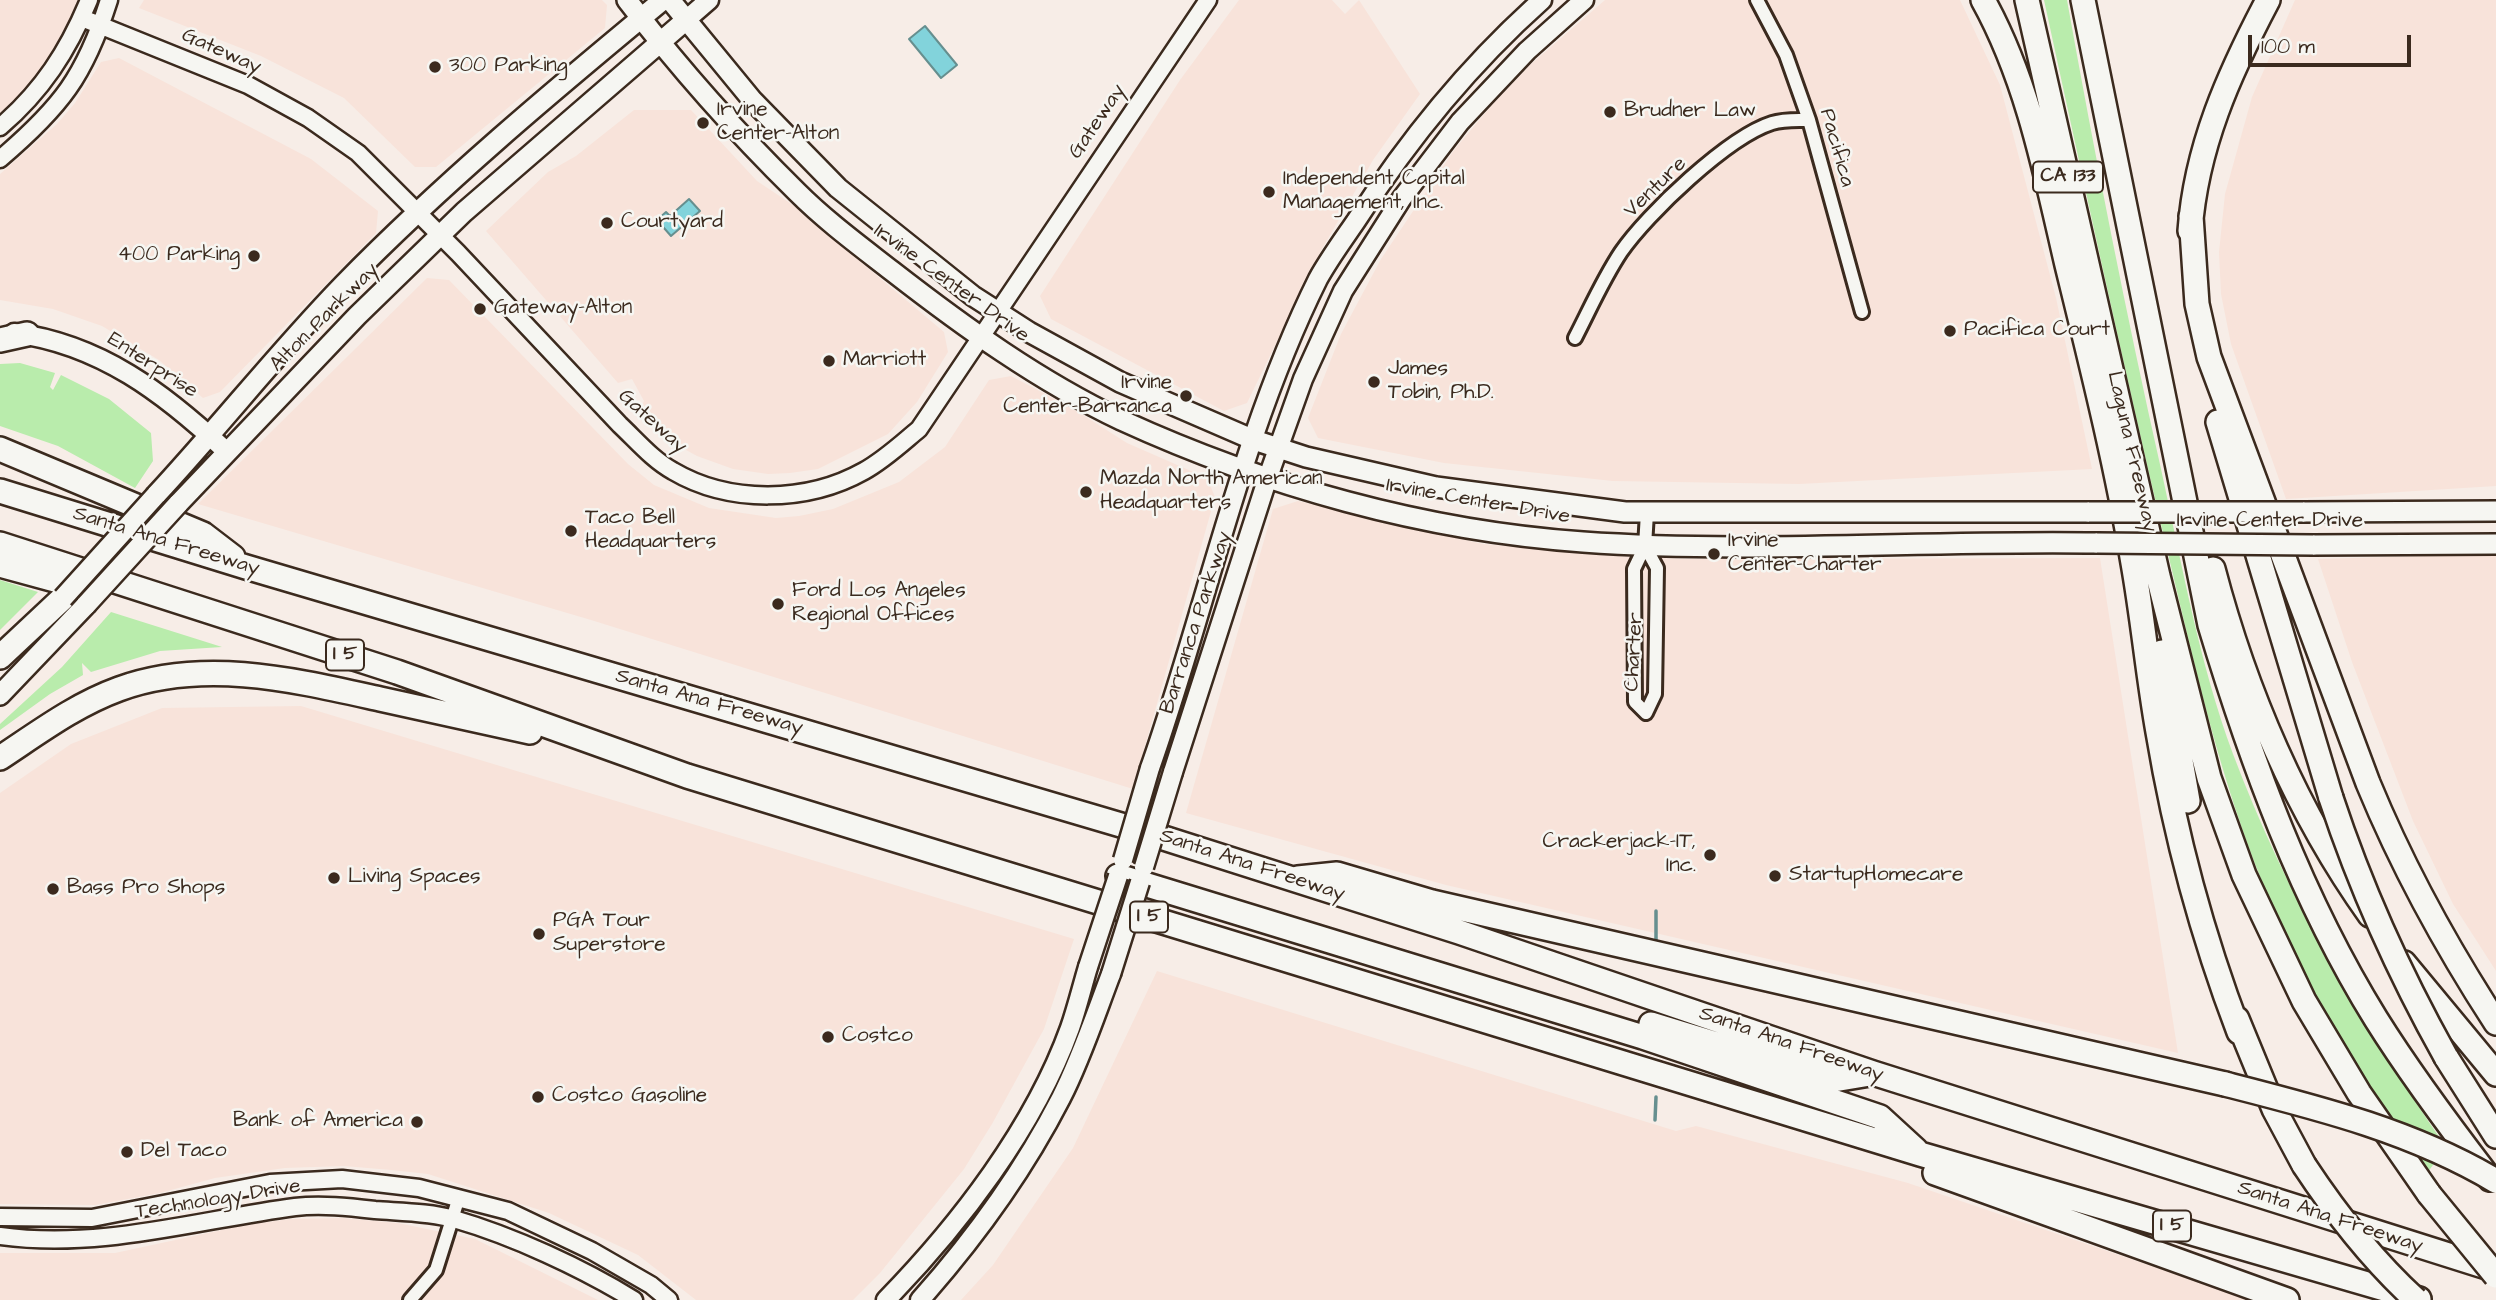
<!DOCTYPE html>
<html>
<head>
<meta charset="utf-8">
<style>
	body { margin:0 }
	#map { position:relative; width:2496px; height:1300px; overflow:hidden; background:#f7ede7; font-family:"Architects Daughter",sans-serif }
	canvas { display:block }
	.scale { position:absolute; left:2248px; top:35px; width:163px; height:32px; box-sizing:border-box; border:4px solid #3b2a1e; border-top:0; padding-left:9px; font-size:21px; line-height:24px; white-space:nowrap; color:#3b2a1e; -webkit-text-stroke:5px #f6f6f2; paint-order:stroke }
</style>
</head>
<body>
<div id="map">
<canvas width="2496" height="1300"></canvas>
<div class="scale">100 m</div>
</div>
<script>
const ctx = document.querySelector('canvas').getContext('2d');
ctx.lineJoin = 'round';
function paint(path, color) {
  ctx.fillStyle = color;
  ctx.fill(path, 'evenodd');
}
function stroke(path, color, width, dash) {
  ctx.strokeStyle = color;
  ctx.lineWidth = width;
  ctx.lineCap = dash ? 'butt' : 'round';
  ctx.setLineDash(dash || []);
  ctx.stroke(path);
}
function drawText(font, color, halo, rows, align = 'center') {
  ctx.font = font + ' "Architects Daughter",sans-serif';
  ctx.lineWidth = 5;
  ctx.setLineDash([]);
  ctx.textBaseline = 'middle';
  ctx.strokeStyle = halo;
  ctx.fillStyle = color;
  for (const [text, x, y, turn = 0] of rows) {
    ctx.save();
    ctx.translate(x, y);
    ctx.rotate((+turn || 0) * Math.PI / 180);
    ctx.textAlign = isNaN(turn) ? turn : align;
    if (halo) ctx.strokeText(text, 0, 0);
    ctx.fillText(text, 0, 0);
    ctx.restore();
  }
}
const built = new Path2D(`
	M0,0h81l-31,70 -50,57z
	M144,0h458l5,5 -2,23 -169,139h-21l-71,-69 -83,-42 -122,-48z
	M1239,0h93l13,14 14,-14 61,94 -47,66 -51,89 -75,154 -23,8 -173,-92 -11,-23 140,-216z
	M1605,0h355l40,85 56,213 36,171 -293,15 -186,-3 -169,-18 -126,-25 -10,-20 33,-84 40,-75 73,-109 37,-44 39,-41z
	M2295,0h201v486l-210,13 -55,-155 -10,-50 -2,-42 6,-58 27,-97z
	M119,58l192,101 67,52 -2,22 -156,159 -17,6 -44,-38 -57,-34 -49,-17 -53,-9v-126l57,-50 18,-21 26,-41z
	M634,110h57l66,71 36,24 151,127 4,20 -31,50 -29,32 -70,35 -28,4 -22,1 -35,-5 -36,-13 -20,-11 -35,-31 -2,-5 4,-8 -12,-22 -14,4 -132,-152 62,-59 28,-16z
	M427,278l22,2 179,184 26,21 55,23 67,10 23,-2 34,-7 66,-27 46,-35 44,-67 22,-4 61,32 55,35 80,35 8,19 -82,292 -542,-169 -393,-116z
	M1298,501l185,43 136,12 66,3 415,-1 78,495 -732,-168 -260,-72 87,-304z
	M2496,554v417l-43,-67 -40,-83 -61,-159 -34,-103z
	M301,706l773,233 -30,90 -52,95 -28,45 -84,104 -27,27h-157l-58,-45 -89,-42 -121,-39 -37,-4 -47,-4 -59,2 -70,10 -55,15 -65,12 -95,-1v-411l71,-49 91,-36z
	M1157,971l519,160 20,-5 212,57 343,117h-1290l32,-35 80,-117z
	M342,1218l56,5 77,16 123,61h-598v-47h115l130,-28 45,-6z`);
const green = new Path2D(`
	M2044,0h23c28,157 59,313 94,469 21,96 38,193 72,285 53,141 128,270 213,393l-21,29c-63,-99 -126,-199 -168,-307 -42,-108 -66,-220 -93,-332 -42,-178 -81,-358 -120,-537z
	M20,363l35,10 -5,14 3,3 8,-15 48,24 42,34 2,28 -18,27 -77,-42 -58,-20v-62z
	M0,580l38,12 -38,38z
	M111,612l111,35 -62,4 -69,21 -9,-9 1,12 -33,19 -50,36v-6l62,-57z`);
const water = new Path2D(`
	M925,26l32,39 -16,13 -32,-39z
	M689,199l11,12 -29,25 -14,-16 9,-8 4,4z`);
const stream = new Path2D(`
	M1656,940v-29
	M1655,1120l1,-23`);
const minor = new Path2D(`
	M1757,0l29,55 23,65 53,192
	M1575,338c15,-29 28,-59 46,-86 26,-38 107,-115 151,-129 12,-4 24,-3 37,-3
	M1645,546l12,22 -2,126 -9,19 -11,-11 -1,-133 11,-23 2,-33
	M410,1300l26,-30 23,-73`);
const tertiary = new Path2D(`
	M82,18l166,67 60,33 50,35 100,100 162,172c17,16 33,35 53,46 56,33 134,32 191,0 20,-11 37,-27 55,-42l289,-429
	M0,127c42,-36 68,-76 89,-127
	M0,159c61,-52 85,-83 109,-159
	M0,1217l92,1 178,-35 72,-4 77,9 89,23 84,40 59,34 18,15
	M0,1236c100,14 197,-16 295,-29 26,-3 54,0 80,3 26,2 54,2 79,9 59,17 128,49 180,81`);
const secondary = new Path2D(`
	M686,20l23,-20
	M14,333c86,11 150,60 212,118
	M1150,768c57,-162 91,-334 168,-489 11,-20 25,-39 38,-58 52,-81 113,-156 186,-221
	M1173,772l95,-295 35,-98 40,-88 59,-93 58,-76 67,-71 57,-51
	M886,1300c73,-75 148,-172 184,-272 7,-20 12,-41 18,-61
	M920,1300c55,-62 103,-128 141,-202 20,-39 34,-82 50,-124`);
const primary = new Path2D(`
	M627,0c52,68 109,132 170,192 29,29 63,54 95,79 72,56 147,110 229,149 144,66 304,111 462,122 171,12 343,-2 514,1
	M670,0l83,101 85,87 135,108 56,36 91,50 134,58 52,17 130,30 189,25h464
	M156,495c64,-69 122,-143 187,-210 100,-102 210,-194 320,-285
	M178,504l179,-188 107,-104 222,-192
	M2303,512l193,-1
	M2313,545l183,-1
	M0,695l86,-90`);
const motorway = new Path2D(`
	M1983,0c45,81 63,175 84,265 24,98 49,197 66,298 10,56 15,113 25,169 17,102 44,203 81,300
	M2027,0l131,576 51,202 35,97 60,126 55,92 70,101
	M2083,0l127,625c41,136 91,273 166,394 35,56 74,108 114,160
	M2191,216l6,88 12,53 159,426c35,85 78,163 128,240
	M2190,231c6,-84 39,-157 78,-231
	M0,340l27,-6
	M2218,422l113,376
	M0,449l203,85 30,23
	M0,491l246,76 902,266 311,99 414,141 623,197
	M0,544l397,128 290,104 1233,378 499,145
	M0,565l95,26
	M2213,569c32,122 84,244 157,346
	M2162,652l26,149
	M0,657l63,-59
	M0,758c38,-25 75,-53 119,-69 85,-31 175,-9 261,10 50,11 100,22 150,33
	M1118,876l525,161 237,80 36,33
	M1298,878l39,-4 95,28 793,182
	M2404,963l92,111
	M2237,1019l37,90 30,56
	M1651,1024l183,56 36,-6
	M2446,1057l50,79
	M1935,1173l352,127`);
const secondaryBridge = new Path2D(`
	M1123,860l27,-92
	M1144,867l29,-95
	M1088,967l30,-91
	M1111,974l29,-92`);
const primaryBridge = new Path2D(`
	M2089,512h214
	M2097,543l216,2
	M63,598l93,-103
	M86,605l92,-101`);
const motorwayBridge = new Path2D(`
	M2331,798c30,91 68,175 115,259
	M2225,1084c94,24 187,47 271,97
	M2304,1165c33,50 68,95 112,135
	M2429,1194l67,82`);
const markers = [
	[435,67,7,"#3b2a1e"],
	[1610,112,7,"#3b2a1e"],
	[703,123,7,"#3b2a1e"],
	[1269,192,7,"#3b2a1e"],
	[607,223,7,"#3b2a1e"],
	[254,256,7,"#3b2a1e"],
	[480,309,7,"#3b2a1e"],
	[1950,331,7,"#3b2a1e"],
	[829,361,7,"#3b2a1e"],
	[1374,382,7,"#3b2a1e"],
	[1186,396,7,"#3b2a1e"],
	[1086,492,7,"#3b2a1e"],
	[571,531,7,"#3b2a1e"],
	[1714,554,7,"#3b2a1e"],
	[778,604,7,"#3b2a1e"],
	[1710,855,7,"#3b2a1e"],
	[1775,876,7,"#3b2a1e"],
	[334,878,7,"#3b2a1e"],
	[53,889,7,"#3b2a1e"],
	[539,934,7,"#3b2a1e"],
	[828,1037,7,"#3b2a1e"],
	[538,1097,7,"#3b2a1e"],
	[417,1122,7,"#3b2a1e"],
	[127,1152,7,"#3b2a1e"]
];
const shields = [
	[2068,177,70],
	[345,655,38],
	[1149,917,38],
	[2172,1226,38]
];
const shieldNames = [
	["CA 133",2068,177],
	["I 5",345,655],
	["I 5",1149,917],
	["I 5",2172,1226]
];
const streetNames = [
	["Gateway",221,52,24],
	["Gateway",1098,122,-56],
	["Pacifica",1836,148,74],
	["Venture",1656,188,-44],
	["Irvine Center Drive",951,284,36],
	["Alton Parkway",325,318,-45],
	["Enterprise",152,366,33],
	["Gateway",652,422,42],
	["Laguna Freeway",2131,452,77],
	["Irvine Center Drive",1478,502,10],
	["Irvine Center Drive",2270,522],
	["Santa Ana Freeway",166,542,17],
	["Barranca Parkway",1197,623,-72],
	["Charter",1635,652,-87],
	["Santa Ana Freeway",709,703,16],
	["Santa Ana Freeway",1252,866,18],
	["Santa Ana Freeway",1791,1045,19],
	["Technology Drive",218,1200,-9],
	["Santa Ana Freeway",2330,1218,18]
];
const poiNames = [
	["300 Parking",449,67],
	["Irvine",717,111],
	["Center-Alton",717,135],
	["Brudner Law",1624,112],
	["Independent Capital",1283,180],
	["Management, Inc.",1283,204],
	["Courtyard",621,223],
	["400 Parking",240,256,"right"],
	["Gateway-Alton",494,309],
	["Pacifica Court",1964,331],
	["Marriott",843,361],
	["James",1388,370],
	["Tobin, Ph.D.",1388,394],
	["Irvine",1172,384,"right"],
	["Center-Barranca",1172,408,"right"],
	["Mazda North American",1100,480],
	["Headquarters",1100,504],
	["Taco Bell",585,519],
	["Headquarters",585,543],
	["Irvine",1728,542],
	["Center-Charter",1728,566],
	["Ford Los Angeles",792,592],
	["Regional Offices",792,616],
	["Crackerjack-IT,",1696,843,"right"],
	["Inc.",1696,867,"right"],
	["StartupHomecare",1789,876],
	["Living Spaces",348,878],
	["Bass Pro Shops",67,889],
	["PGA Tour",553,922],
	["Superstore",553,946],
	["Costco",842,1037],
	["Costco Gasoline",552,1097],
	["Bank of America",403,1122,"right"],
	["Del Taco",141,1152]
];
paint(built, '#f8e3da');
paint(green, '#b9ecac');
paint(water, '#82d3db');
stroke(water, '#668f8f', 2);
stroke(stream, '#668f8f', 3.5);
stroke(minor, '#3b2a1e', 18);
stroke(tertiary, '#3b2a1e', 21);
stroke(secondary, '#3b2a1e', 23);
stroke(primary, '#3b2a1e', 24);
stroke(motorway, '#3b2a1e', 28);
stroke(minor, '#f6f6f2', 12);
stroke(tertiary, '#f6f6f2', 16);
stroke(secondary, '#f6f6f2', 18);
stroke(primary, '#f6f6f2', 19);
stroke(motorway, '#f6f6f2', 23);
stroke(secondaryBridge, '#3b2a1e', 23, []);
stroke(primaryBridge, '#3b2a1e', 24, []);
stroke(motorwayBridge, '#3b2a1e', 28, []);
stroke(secondaryBridge, '#f6f6f2', 18);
stroke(primaryBridge, '#f6f6f2', 19);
stroke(motorwayBridge, '#f6f6f2', 23);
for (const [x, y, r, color] of markers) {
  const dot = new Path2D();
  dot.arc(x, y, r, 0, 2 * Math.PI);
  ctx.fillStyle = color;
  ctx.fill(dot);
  stroke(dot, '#f6f6f2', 2.5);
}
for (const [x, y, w] of shields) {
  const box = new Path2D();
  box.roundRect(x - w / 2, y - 15.5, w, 31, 5);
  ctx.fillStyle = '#f6f6f2';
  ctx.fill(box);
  stroke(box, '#3b2a1e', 2);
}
drawText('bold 19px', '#3b2a1e', null, shieldNames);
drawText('21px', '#3b2a1e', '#f6f6f2', streetNames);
drawText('21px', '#3b2a1e', '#f6f6f2', poiNames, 'left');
</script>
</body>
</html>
